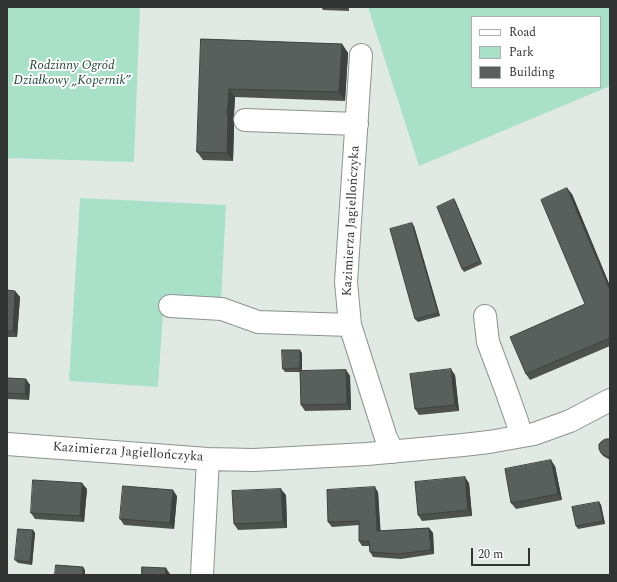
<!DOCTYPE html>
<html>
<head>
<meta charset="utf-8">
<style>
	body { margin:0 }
	#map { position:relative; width:617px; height:582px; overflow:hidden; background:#e1e9e5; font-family:Spectral,serif }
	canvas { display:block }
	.frame { position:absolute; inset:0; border:8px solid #313433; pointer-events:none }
	.legend { position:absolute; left:471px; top:16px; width:130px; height:72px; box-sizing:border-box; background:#fff; border:1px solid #adaead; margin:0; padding:5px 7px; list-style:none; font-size:12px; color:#313433 }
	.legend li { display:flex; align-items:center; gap:8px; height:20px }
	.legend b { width:20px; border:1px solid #adaead }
	.scale { position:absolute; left:471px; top:548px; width:59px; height:18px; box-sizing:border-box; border:2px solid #313433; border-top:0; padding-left:5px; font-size:12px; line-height:14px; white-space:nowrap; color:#313433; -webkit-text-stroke:3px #fff; paint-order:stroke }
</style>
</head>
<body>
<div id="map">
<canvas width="617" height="582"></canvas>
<div class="frame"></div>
<ul class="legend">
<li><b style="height:5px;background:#fff"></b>Road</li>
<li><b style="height:11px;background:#a8e1c8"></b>Park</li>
<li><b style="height:11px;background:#595f5c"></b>Building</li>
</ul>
<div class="scale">20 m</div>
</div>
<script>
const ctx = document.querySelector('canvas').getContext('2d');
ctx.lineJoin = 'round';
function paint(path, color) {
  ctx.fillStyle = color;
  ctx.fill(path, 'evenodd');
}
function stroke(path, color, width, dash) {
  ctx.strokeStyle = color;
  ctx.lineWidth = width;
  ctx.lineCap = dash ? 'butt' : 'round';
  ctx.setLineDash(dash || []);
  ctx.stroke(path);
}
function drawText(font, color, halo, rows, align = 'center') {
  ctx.font = font + ' Spectral,serif';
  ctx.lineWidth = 4;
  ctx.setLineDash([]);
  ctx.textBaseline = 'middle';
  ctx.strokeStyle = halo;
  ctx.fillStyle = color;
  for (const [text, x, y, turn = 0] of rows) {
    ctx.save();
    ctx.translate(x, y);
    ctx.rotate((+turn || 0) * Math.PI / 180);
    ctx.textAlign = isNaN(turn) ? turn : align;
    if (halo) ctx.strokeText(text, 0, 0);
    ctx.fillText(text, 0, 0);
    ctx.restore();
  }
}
const green = new Path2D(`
	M7,7h133l-6,155 -127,-4z
	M368,7h242v79l-191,80zM472,17h128v70h-128z
	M80,198l146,7 -5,97 -57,-3 -6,88 -89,-6z`);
const minor = new Path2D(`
	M361,55l-15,227 4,43 36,113 7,14
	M245,120l112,4
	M170,306l52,3 36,13 92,3
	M485,316l3,26 18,48 12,34 2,12
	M7,444l201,15 46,1 113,-6 96,-9 26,-3 45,-8 36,-13 40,-21
	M202,575l6,-116`);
const wall = new Path2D(`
	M321,7h28v4l-26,-1z
	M201,39l141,5 6,9 -3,48 -110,-4 -1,17 -1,5 1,7 -1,35 -30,-1 -6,-8z
	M572,194l38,92v60l-80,34 -4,-6 59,-70z
	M454,199l2,4 26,61 -18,8 -2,-3z
	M414,226l26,90 -22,6 -3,-3z
	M7,290l8,1 5,6 -3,40h-10z
	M302,353v18l44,-1 4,6 1,34 -46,1 -4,-6 -1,-33h-15l-2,-3z
	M455,375l4,36 -40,4 -4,-6z
	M7,378l19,1 4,6 -1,15 -22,-1z
	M610,439v21l-7,-4 -2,-3z
	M555,466l7,34 -46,9 -5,-6z
	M469,483l3,33 -50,5 -4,-6z
	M87,489l-3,33 -49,-3 -4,-6z
	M378,492l2,39 49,-3 4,5 1,21 -33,5 -28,-2 -3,-5 -1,-6h-7l-3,-5v-16l-27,2 -4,-5z
	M286,495l1,33 -49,2 -4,-6z
	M177,496l-3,33 -50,-4 -4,-6z
	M599,502l2,3 4,19 -27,5 -2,-3z
	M33,530l2,3 -3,32 -14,-2 -3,-3z`);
const shadedWall = new Path2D(`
	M342,44l6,9 -3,48 -6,-9z
	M229,89l6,8 -1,17 -1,5 1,7 -1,35 -6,-8v-42z
	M567,188l5,6 38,92v4z
	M454,199l2,4 26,61 -2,-3z
	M412,223l2,3 26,90 -2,-3z
	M15,291l5,6 -3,40 -4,-6z
	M300,350l2,3v18l-2,-3z
	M451,369l4,6 4,36 -4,-6z
	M346,370l4,6 1,34 -4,-6z
	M26,379l4,6 -1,15 -4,-6z
	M551,460l4,6 7,34 -4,-6z
	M465,477l4,6 3,33 -4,-6z
	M82,483l5,6 -3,33 -4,-6z
	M375,487l3,5 3,44 -4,-5z
	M281,489l5,6 1,33 -4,-6z
	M173,490l4,6 -3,33 -4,-6z
	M599,502l2,3 4,19 -2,-3z
	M429,528l4,5 1,21 -3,-4z
	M33,530l2,3 -3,32 -2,-3z
	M83,567l2,3v5h-2z
	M166,568l4,6v1h-5z`);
const building = new Path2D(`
	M329,7h17v1z
	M201,39l141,5 -3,48 -110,-3 -1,16 -1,6 1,6 -1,36 -30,-1z
	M567,188l43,102v48l-84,36 -16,-37 75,-33 -44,-104z
	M454,199l26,62 -18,8 -25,-62z
	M412,223l26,90 -23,6 -25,-90z
	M7,290l8,1 -2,40h-6z
	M282,350h18v18l-17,1z
	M451,369l4,36 -40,4 -5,-35z
	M346,370l1,34 -46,1 -1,-34z
	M7,378l19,1 -1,15 -18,-1z
	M606,439h4v19l-9,-5 -2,-4v-5l3,-3z
	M551,460l7,34 -47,9 -6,-34z
	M465,477l3,33 -50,5 -3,-33z
	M33,480l49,3 -2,33 -49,-3z
	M123,486l50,4 -3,33 -50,-4z
	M375,487l2,44 52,-3 2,22 -33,4 -28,-2 -1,-11h-10v-20l-31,1 -1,-32z
	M281,489l2,33 -49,2 -2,-33z
	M599,502l4,19 -27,5 -4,-19z
	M18,529l15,1 -3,32 -15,-2z
	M56,565l27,2v8h-28z
	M142,567l24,1 -1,7h-23z`);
const parkNames = [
	["Rodzinny Ogród",72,66],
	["Działkowy „Kopernik”",72,81]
];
const streetNames = [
	["Kazimierza Jagiellończyka",352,221,-87],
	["Kazimierza Jagiellończyka",128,453,4]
];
paint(green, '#a8e1c8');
stroke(minor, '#8b938f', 24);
stroke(minor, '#fff', 22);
paint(wall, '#4d524f');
paint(shadedWall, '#3e4240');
paint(building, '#595f5c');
stroke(building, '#3e4240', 1);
drawText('italic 13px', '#204738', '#fff', parkNames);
drawText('13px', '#313433', '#fff', streetNames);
</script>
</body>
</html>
